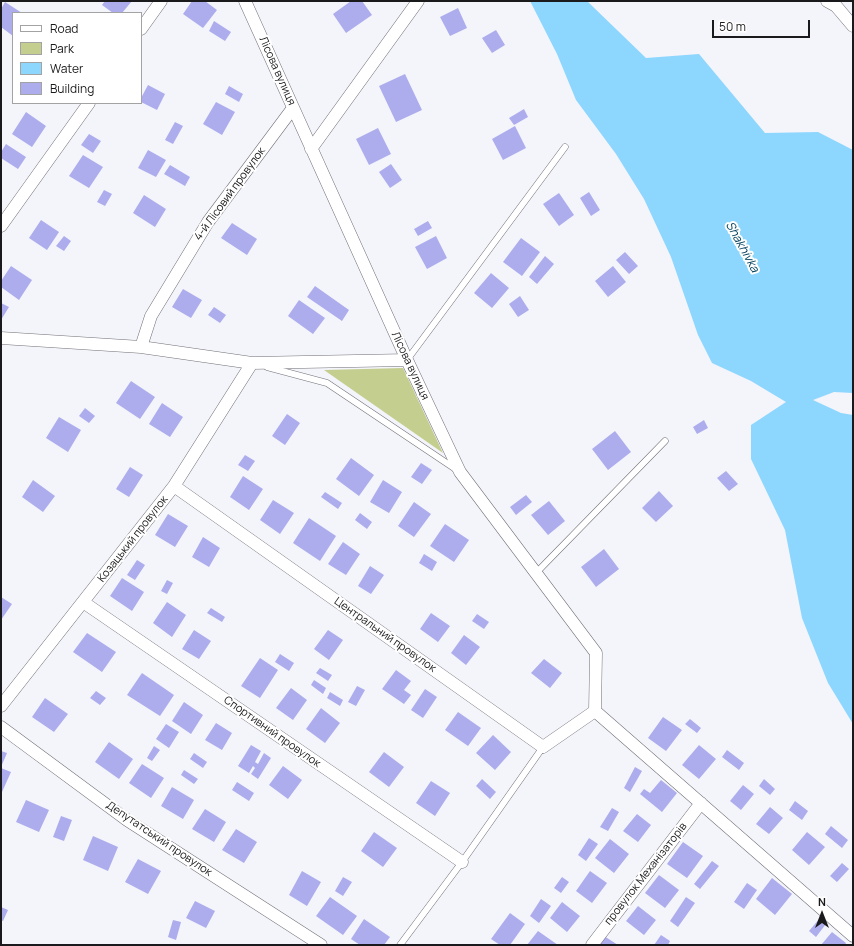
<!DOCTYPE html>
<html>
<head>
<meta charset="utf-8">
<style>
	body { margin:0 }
	#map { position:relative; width:854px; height:946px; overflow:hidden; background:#f4f4fb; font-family:Manrope,sans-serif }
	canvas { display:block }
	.frame { position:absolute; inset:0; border:2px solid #1a1a1c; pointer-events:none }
	.legend { position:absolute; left:12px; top:12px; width:130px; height:92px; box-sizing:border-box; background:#fff; border:1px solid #a3a3a4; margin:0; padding:5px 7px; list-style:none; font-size:12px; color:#1a1a1c }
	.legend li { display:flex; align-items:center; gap:8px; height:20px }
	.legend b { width:20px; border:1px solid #a3a3a4 }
	.north { position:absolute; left:802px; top:894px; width:40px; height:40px; -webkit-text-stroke:3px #fff; paint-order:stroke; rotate:0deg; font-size:11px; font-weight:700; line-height:16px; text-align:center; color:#1a1a1c }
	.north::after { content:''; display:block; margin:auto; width:14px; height:18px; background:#1a1a1c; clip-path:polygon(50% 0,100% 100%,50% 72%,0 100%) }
	.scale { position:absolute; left:712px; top:20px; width:98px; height:18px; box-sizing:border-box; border:2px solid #1a1a1c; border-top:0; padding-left:5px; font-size:12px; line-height:14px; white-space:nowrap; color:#1a1a1c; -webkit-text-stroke:3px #fff; paint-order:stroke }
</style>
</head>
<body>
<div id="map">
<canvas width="854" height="946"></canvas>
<div class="frame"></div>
<ul class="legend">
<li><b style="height:5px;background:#fff"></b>Road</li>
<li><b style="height:11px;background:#c4ce8f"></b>Park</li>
<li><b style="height:11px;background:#8dd6fe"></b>Water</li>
<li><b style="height:11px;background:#adadee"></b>Building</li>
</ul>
<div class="north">N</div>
<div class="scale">50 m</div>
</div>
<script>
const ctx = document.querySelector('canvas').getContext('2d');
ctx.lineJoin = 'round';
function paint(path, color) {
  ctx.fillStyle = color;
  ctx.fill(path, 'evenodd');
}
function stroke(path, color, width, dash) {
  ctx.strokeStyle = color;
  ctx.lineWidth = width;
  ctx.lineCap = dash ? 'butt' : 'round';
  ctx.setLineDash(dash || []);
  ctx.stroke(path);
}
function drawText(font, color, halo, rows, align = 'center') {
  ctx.font = font + ' Manrope,sans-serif';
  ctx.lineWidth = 4;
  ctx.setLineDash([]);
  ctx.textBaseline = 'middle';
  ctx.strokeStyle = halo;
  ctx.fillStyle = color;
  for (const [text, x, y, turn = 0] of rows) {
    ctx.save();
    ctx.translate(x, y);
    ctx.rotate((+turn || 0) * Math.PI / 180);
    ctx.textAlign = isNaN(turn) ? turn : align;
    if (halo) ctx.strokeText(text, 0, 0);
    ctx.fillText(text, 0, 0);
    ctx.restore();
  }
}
const green = new Path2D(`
	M403,368l40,85 -119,-83z`);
const water = new Path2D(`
	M530,1h57l59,57 53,-4 66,79 53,-1 35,18v243l-19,-1 -21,8 28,13 12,2v309l-25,-41 -26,-65 -17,-88 -34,-71v-34l35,-23 -35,-21 -39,-18 -14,-28 -27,-78 -27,-58 -28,-45 -40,-54 -19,-46z`);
const building = new Path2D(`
	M105,1h27l-10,12h-9l-11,-8z
	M192,1h13l12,9 -14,18 -20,-14z
	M351,1h11l10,14 -26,18 -13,-19z
	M5,2l17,11h-9v23l-12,-9v-18z
	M458,8l9,20 -17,8 -10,-19z
	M214,21l17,11 -6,9 -16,-10z
	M496,30l9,15 -13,8 -10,-15z
	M405,74l17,36 -26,12 -17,-36z
	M148,85l17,9 -8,16 -16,-8v-4z
	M229,86l14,8 -4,8 -14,-8z
	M216,102l19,10 -13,23 -19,-11z
	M524,109l4,8 -14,8 -5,-7z
	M26,112l20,14 -14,21 -20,-13z
	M175,122l8,4 -10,18 -8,-4z
	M515,126l11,22 -23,12 -11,-21z
	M378,128l13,26 -22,11 -13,-26z
	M89,134l12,7 -8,12 -12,-8z
	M6,144l20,13 -8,12 -17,-11v-6z
	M148,150l18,10 -10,17 -18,-9z
	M83,155l20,12 -14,21 -20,-12z
	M391,164l11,16 -12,8 -11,-16z
	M170,165l20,12 -5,9 -21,-12z
	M104,190l8,4 -7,12 -8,-4z
	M589,192l11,18 -9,6 -11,-18z
	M559,193l15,22 -15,11 -16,-22z
	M144,195l22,14 -11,18 -22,-14z
	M41,220l18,12 -12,18 -18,-12z
	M428,221l4,7 -14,8 -4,-7z
	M232,223l25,16 -10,16 -26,-17z
	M64,236l7,5 -7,10 -8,-5z
	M436,236l11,22 -20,11 -12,-22z
	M521,238l19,14 -18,24 -19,-14z
	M625,252l13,14 -9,8 -13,-14z
	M545,256l9,8 -17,20 -8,-7z
	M11,266l21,14 -13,20 -18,-13v-6z
	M613,266l13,16 -18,15 -13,-16z
	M491,273l18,15 -17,20 -18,-15z
	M315,286l34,24 -7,11 -35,-24z
	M183,289l19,11 -11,18 -19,-11z
	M520,296l9,14 -11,7 -9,-13z
	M299,300l26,18 -12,16 -25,-18z
	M1,303l8,4 -8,13z
	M214,307l12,8 -6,8 -12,-8z
	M131,381l24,16 -15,22 -24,-16z
	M162,403l21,14 -13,20 -21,-13z
	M85,408l10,8 -6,7 -10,-7z
	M287,414l13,9 -15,22 -13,-9z
	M59,417l22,13 -13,22 -22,-14z
	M704,420l4,8 -11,6 -4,-7z
	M615,431l16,21 -23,18 -16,-21z
	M245,455l10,6 -7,10 -10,-6z
	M351,458l23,17 -15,21 -23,-17z
	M421,463l11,7 -10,14 -11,-7z
	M130,467l13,8 -14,22 -13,-8z
	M726,471l12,13 -9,7 -12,-13z
	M243,476l20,13 -14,21 -19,-13z
	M33,480l22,16 -12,16 -21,-15z
	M383,480l19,12 -13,21 -19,-11z
	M659,491l14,15 -17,16 -14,-14z
	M325,492l17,11 -4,6 -17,-12z
	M526,495l6,7 -16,13 -6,-8z
	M273,500l21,13 -14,21 -20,-14z
	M549,501l16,20 -17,14 -17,-20z
	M414,502l17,12 -17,23 -16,-11z
	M360,513l12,9 -5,7 -12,-9z
	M168,514l20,12 -13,21 -20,-12z
	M309,518l27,18 -16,25 -27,-18z
	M445,524l24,16 -15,22 -24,-16z
	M203,537l17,11 -11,19 -17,-10z
	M343,542l17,12 -14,21 -18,-11z
	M604,549l15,20 -23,18 -15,-20z
	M424,554l13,8 -5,9 -13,-8z
	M137,560l8,5 -10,15 -8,-5z
	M370,566l14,9 -13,19 -13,-8z
	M122,578l22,14 -12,19 -22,-15z
	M167,580l6,3 -6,11 -6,-3z
	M1,597l11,7 -11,16z
	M167,602l19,13 -14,22 -19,-14z
	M211,608l14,9 -3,5 -15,-9z
	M431,613l19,13 -12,16 -18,-13z
	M477,614l12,8 -5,7 -12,-8z
	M194,630l17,11 -12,18 -17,-10z
	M328,630l15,10 -14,20 -15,-11z
	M87,633l29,19 -14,20 -29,-20z
	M464,635l16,12 -14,18 -15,-12z
	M280,654l14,9 -5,8 -14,-9z
	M260,658l18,12 -18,28 -19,-12z
	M544,659l18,14 -12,15 -19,-15z
	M320,668l12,7 -4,6 -12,-8z
	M396,670l15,11 -7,9 7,5 -7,9 -22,-15z
	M142,673l32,22 -14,21 -33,-21z
	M314,680l12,8 -3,6 -12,-9z
	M357,686l8,4 -9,16 -8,-4z
	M291,688l16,12 -14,20 -17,-12z
	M425,689l12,8 -14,21 -12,-8z
	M96,691l10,7 -6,7 -10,-7z
	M330,692l13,8 -3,6 -13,-8z
	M45,698l23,16 -14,18 -22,-15z
	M184,702l19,13 -12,19 -19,-13z
	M321,708l19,15 -15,20 -19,-14z
	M458,712l23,16 -13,18 -23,-16z
	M663,717l19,13 -16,21 -18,-13z
	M690,719l11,9 -4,5 -12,-9z
	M216,723l16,10 -10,17 -17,-10z
	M166,724l13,8 -10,16 -13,-9z
	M493,735l18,17 -16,18 -19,-17z
	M109,742l24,17 -14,20 -24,-17z
	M251,745l10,6 -6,11 3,2 6,-11 7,5 -13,21 -7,-5 4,-6 -2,-2 -4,7 -11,-7z
	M699,745l17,14 -17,20 -17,-14z
	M154,746l6,4 -8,11 -5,-3z
	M727,750l17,13 -5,7 -17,-13z
	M1,751l6,2 -6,14z
	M384,752l20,15 -15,20 -20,-15z
	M194,753l13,9 -4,6 -13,-9z
	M142,764l22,14 -13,20 -22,-15z
	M283,766l19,14 -14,19 -19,-14z
	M635,767l7,4 -12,21 -6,-4z
	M1,768l10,4 -9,20 -1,-1z
	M184,770l14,9 -4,5 -13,-9z
	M482,779l14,13 -6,7 -14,-13z
	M764,779l11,10 -5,6 -11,-9z
	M661,780l16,13 -15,19 -22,-18 4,-5 6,4z
	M431,781l19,12 -15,23 -19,-13z
	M237,782l17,11 -5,8 -17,-11z
	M743,785l11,9 -13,16 -11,-9z
	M172,787l22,13 -11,19 -22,-13z
	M26,800l23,10 -10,22 -23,-10z
	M795,801l13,10 -6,9 -13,-10z
	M770,807l13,11 -14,16 -13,-10z
	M612,808l7,4 -11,19 -8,-4z
	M205,809l21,13 -12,20 -22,-13z
	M637,814l14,11 -13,17 -15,-11z
	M61,816l11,4 -8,21 -11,-4z
	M831,826l17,14 -6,8 -17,-14z
	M236,829l21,13 -13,21 -22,-13z
	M374,832l23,16 -14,19 -22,-16z
	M807,832l18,15 -16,18 -17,-15z
	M93,836l25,11 -10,24 -25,-11z
	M589,838l9,6 -12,17 -8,-6z
	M610,839l19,15 -15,19 -19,-15z
	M683,842l20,14 -16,22 -20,-14z
	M138,859l23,12 -13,23 -23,-12z
	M712,861l7,5 -19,23 -6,-5z
	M842,863l7,6 -12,13 -7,-6z
	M302,871l19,11 -14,24 -18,-11z
	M590,871l17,12 -15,20 -16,-12z
	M659,875l20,15 -14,18 -20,-15z
	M343,877l9,5 -9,14 -8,-5z
	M562,877l7,5 -8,11 -7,-5z
	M772,878l20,16 -17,21 -19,-16z
	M747,883l10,7 -13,19 -10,-7z
	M330,897l27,19 -14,19 -27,-19z
	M686,897l9,6 -17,24 -8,-6z
	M541,899l10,7 -12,17 -9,-7z
	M195,901l20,10 -9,17 -20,-10z
	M562,902l18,14 -13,16 -17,-14z
	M638,906l18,14 -12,15 -18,-14z
	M1,907l7,3 -5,11 -2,-1z
	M510,913l15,11 -15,21h-10l-9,-6z
	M820,918l6,6 -10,13 -7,-6z
	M364,919l26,18 -6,8h-24l-9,-6z
	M173,920l8,2 -5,18 -8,-3z
	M538,931l20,14h-31z
	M832,932l14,11 -1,2h-24z
	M661,935l9,6 -2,4h-14z
	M604,936l14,9h-21z`);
const lane = new Path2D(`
	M407,360l158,-213
	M267,367l60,16 130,87
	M536,573l129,-132
	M400,945l62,-83 81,-115`);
const street = new Path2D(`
	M245,1l162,359 53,112 136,181 -1,58
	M827,1l9,5 17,20
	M141,29l20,-28
	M311,149l107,-148
	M1,226l88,-123
	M1,338l140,9 111,16 155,-3
	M141,347l10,-31 57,-94 85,-114
	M174,486l369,261 52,-36
	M83,602l379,260
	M1,706l173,-220 78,-123
	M595,711l258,225
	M1,727l126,93 194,125
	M592,945l109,-142`);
const streetNames = [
	["Лісова вулиця",277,71,66],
	["4-й Лісовий провулок",230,194,-54],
	["Лісова вулиця",410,366,65],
	["Козацький провулок",133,539,-52],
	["Центральний провулок",385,635,35],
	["Спортивний провулок",272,732,35],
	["Депутатський провулок",159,839,34],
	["провулок Механізаторів",646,874,-52]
];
const waterNames = [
	["Shakhivka",742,247,61]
];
paint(green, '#c4ce8f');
paint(water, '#8dd6fe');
paint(building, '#adadee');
stroke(lane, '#717177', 7);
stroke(street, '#717177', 13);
stroke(lane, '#fff', 6);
stroke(street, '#fff', 12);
drawText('11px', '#1a1a1c', '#fff', streetNames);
drawText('italic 12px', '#05445f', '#fff', waterNames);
</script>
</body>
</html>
